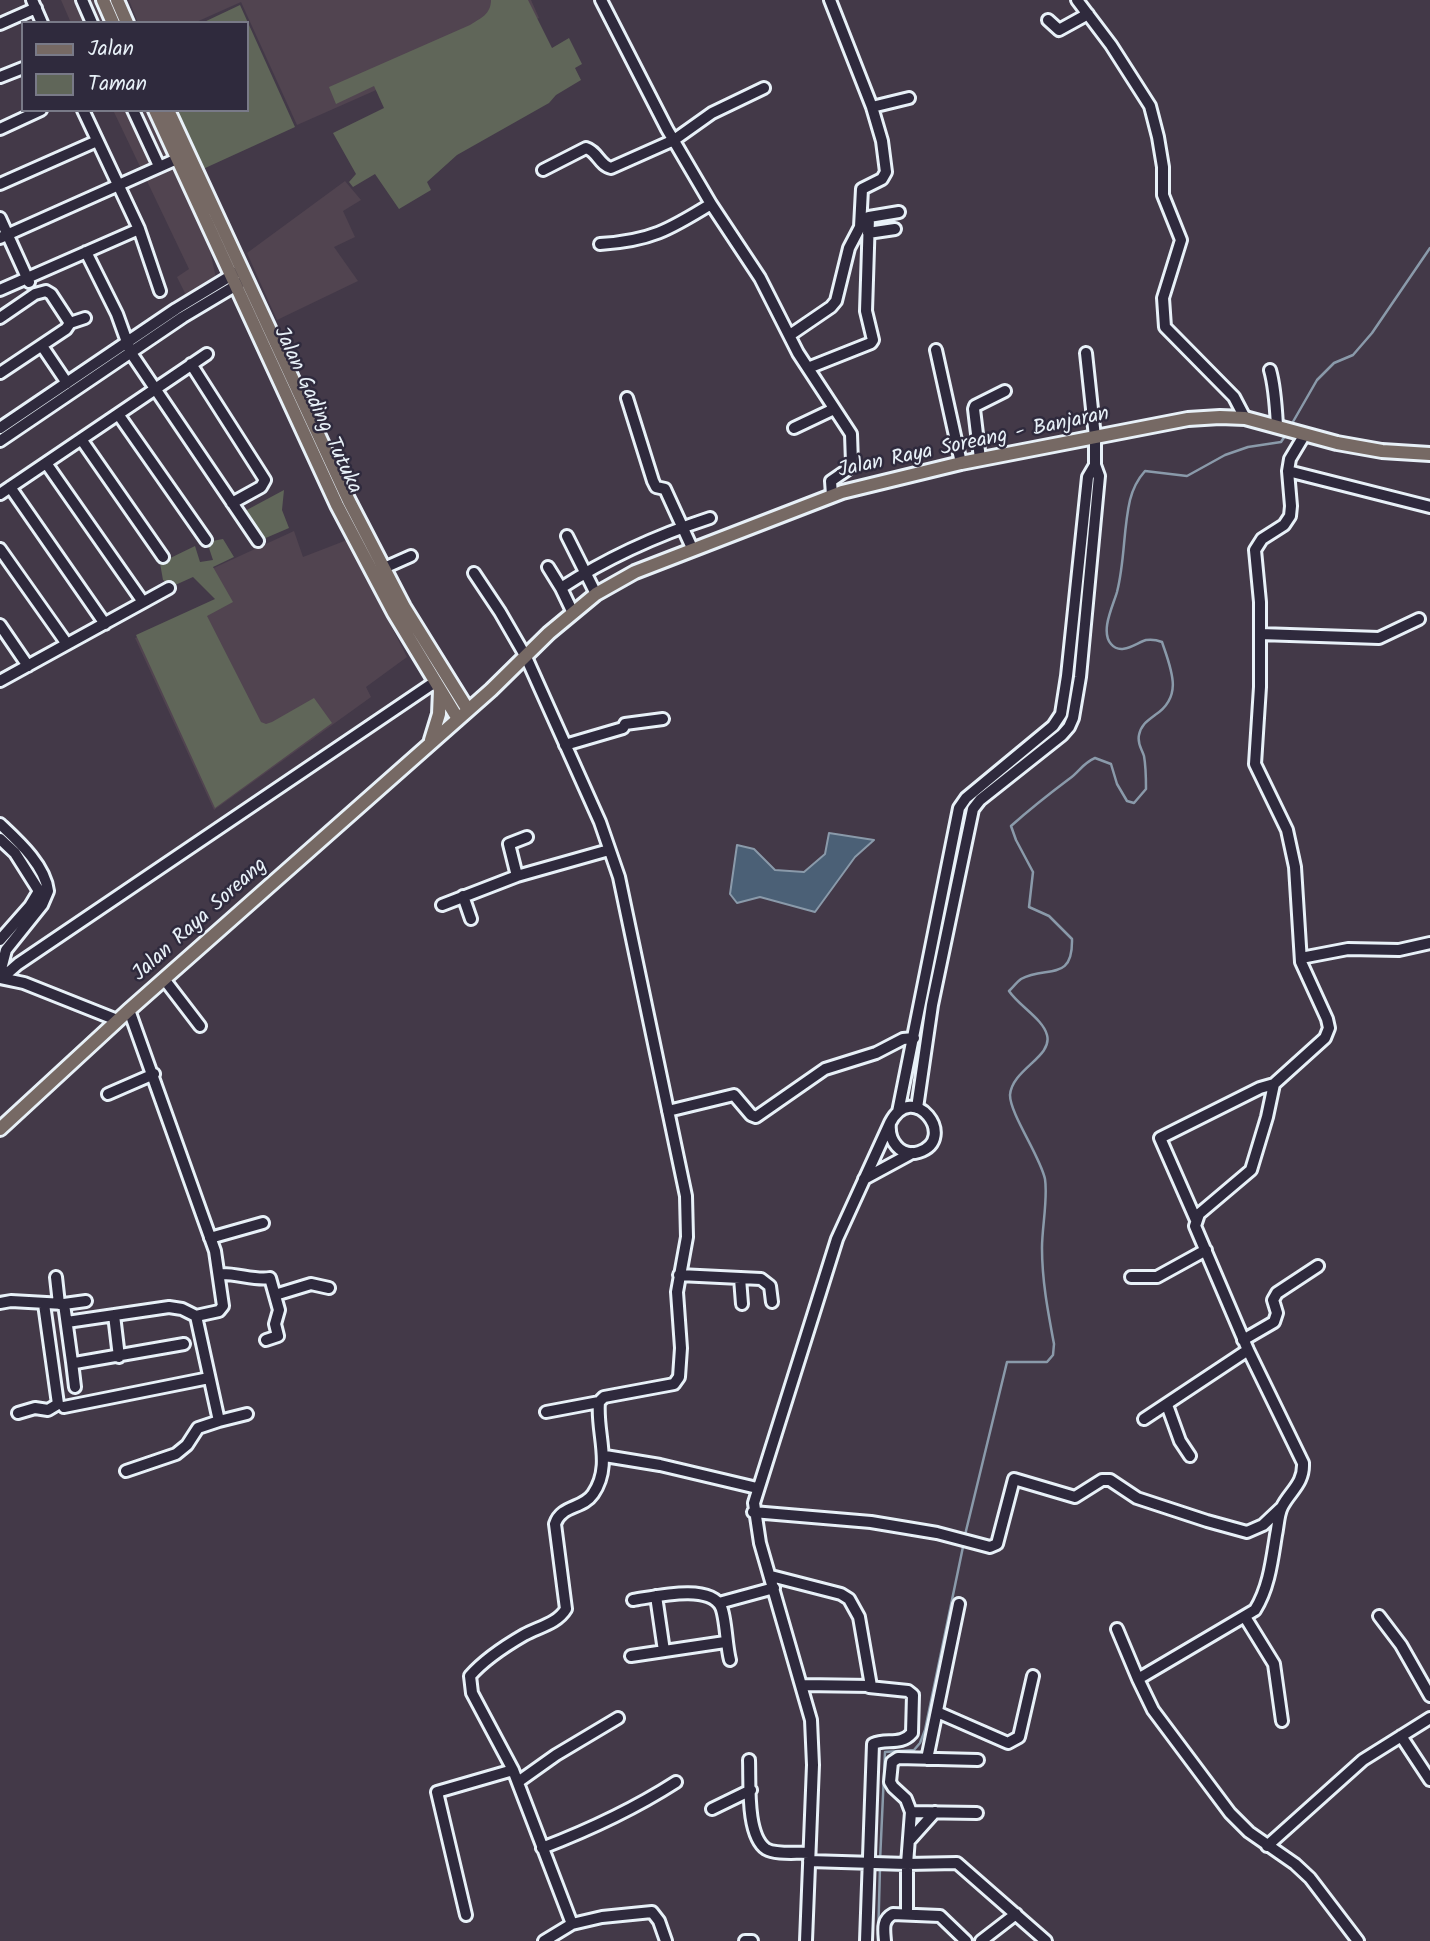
<!DOCTYPE html>
<html>
<head>
<meta charset="utf-8">
<style>
	body { margin:0 }
	#map { position:relative; width:1430px; height:1941px; overflow:hidden; background:#433948; font-family:Kalam,sans-serif }
	canvas { display:block }
	.legend { position:absolute; left:21px; top:21px; width:228px; height:91px; box-sizing:border-box; background:#2f2a3d; border:2px solid #797a88; margin:0; padding:9px 12px; list-style:none; font-size:21px; color:#e8f1f8 }
	.legend li { display:flex; align-items:center; gap:14px; height:35px }
	.legend b { width:35px; border:2px solid #797a88 }
</style>
</head>
<body>
<div id="map">
<canvas width="1430" height="1941"></canvas>
<ul class="legend">
<li><b style="height:9px;background:#766964"></b>Jalan</li>
<li><b style="height:19px;background:#606659"></b>Taman</li>
</ul>
</div>
<script>
const ctx = document.querySelector('canvas').getContext('2d');
ctx.lineJoin = 'round';
function paint(path, color) {
  ctx.fillStyle = color;
  ctx.fill(path, 'evenodd');
}
function stroke(path, color, width, dash) {
  ctx.strokeStyle = color;
  ctx.lineWidth = width;
  ctx.lineCap = dash ? 'butt' : 'round';
  ctx.setLineDash(dash || []);
  ctx.stroke(path);
}
function drawText(font, color, halo, rows, align = 'center') {
  ctx.font = font + ' Kalam,sans-serif';
  ctx.lineWidth = 5;
  ctx.setLineDash([]);
  ctx.textBaseline = 'middle';
  ctx.strokeStyle = halo;
  ctx.fillStyle = color;
  for (const [text, x, y, turn = 0] of rows) {
    ctx.save();
    ctx.translate(x, y);
    ctx.rotate((+turn || 0) * Math.PI / 180);
    ctx.textAlign = isNaN(turn) ? turn : align;
    if (halo) ctx.strokeText(text, 0, 0);
    ctx.fillText(text, 0, 0);
    ctx.restore();
  }
}
const built = new Path2D(`
	M61,0h35l10,23h-35z
	M129,0h402l8,18 -242,107 -56,-123 -47,21h-56z
	M113,110h34l60,127 9,41 -29,19 -10,-20 12,-8z
	M345,181l16,19 -18,11 12,26 -21,10 24,34 -81,39 -30,-67z
	M294,531l9,26 44,-17 60,117 -41,30 5,10 -157,113 -79,-172 82,-38 -12,-28z`);
const green = new Path2D(`
	M491,0h37l24,48 17,-10 13,26 -7,4 6,12 -25,15 -7,8 -92,52 -30,27 4,8 -32,19 -24,-35 -22,13 -4,-5 7,-8 -23,-41 51,-25 -10,-22 -38,18 -7,-17 141,-62c11,-7 21,-11 21,-25z
	M240,5l55,122 -92,42 -27,-59h71v-87h-45z
	M284,490l-2,20 7,18 -28,12 -18,-28z
	M223,539l11,18 -21,10 20,35 -26,14 54,106 5,2 6,-2 42,-24 18,25 -117,85 -79,-173 79,-36 -22,-22 -20,9 -10,-6 -3,-17 35,-17 5,16 13,-2 -6,-18z`);
const water = new Path2D(`
	M829,833l45,7 -19,17 -40,55 -55,-15 -23,6 -7,-9 7,-49 17,4 21,21 29,2 21,-18z`);
const stream = new Path2D(`
	M1290,427l27,-47 17,-17 19,-8 19,-22 58,-85
	M965,1535l42,-173h40l6,-7 1,-11c-6,-32 -12,-63 -12,-96 0,-21 6,-49 3,-69 -5,-23 -35,-65 -35,-84 2,-26 43,-38 37,-60 -4,-16 -28,-29 -38,-44 4,-4 8,-9 12,-12 25,-14 52,4 51,-40l-23,-23 -20,-9 4,-35 -17,-32 -5,-14c19,-17 38,-32 58,-47 10,-7 14,-16 26,-21l16,6 6,20 10,17 7,2 12,-14c0,-11 0,-22 -2,-33 -2,-7 -7,-12 -5,-21 2,-10 8,-14 16,-20 29,-19 16,-46 7,-73 -5,-2 -10,-3 -16,-2 -10,3 -25,16 -35,4 -11,-13 2,-38 6,-52 8,-31 6,-62 13,-92 3,-12 7,-20 15,-29l42,5 38,-21 23,-8 33,-5 6,-9
	M880,1861l5,-109 29,-2 6,-7 5,-13 39,-188
	M878,1941l2,-74`);
const minor = new Path2D(`
	M32,0l10,23
	M82,0l10,23
	M601,0l66,129 44,75 49,74 38,75 53,81 1,29 -5,7 -16,11 1,14
	M1077,0l34,45 39,61 8,31 5,30v28l18,45 -18,58 2,29 69,70 11,21
	M1048,20l11,10 29,-16
	M0,24l36,-16
	M0,77l23,-9
	M872,107l37,-9
	M83,110l56,119 21,62
	M133,110l26,56
	M0,129l41,-19
	M543,170l43,-22c11,3 14,18 25,20l63,-28 38,-27 52,-25
	M0,184l97,-43
	M0,218l29,64
	M868,233l27,-4
	M0,238l177,-79
	M600,244c50,-3 69,-14 111,-40
	M86,252l31,62 14,39 127,188
	M0,290l139,-61
	M0,318l35,-24 11,-3 5,3 19,29 -4,6 -66,44
	M70,323l15,-5
	M790,335l41,-28 5,-6 13,-53 11,-21 2,-38 20,-10 4,-7 -4,-31 -10,-34 -42,-107
	M42,346l25,37
	M936,350l25,113
	M191,364l74,116 -4,7 -29,16
	M808,368l63,-25 2,-3 -7,-29 3,-94 30,-5
	M1270,370c5,17 6,38 7,56
	M627,398l26,83 3,6 9,2 27,59
	M118,414l88,126
	M0,428l176,-119 61,-37
	M794,428l40,-19
	M1305,434l-15,25 -2,12 3,35 -1,10 -6,9 -22,14 -7,11 5,52v85l-5,77 32,66 8,37 6,95 26,57 2,9 -4,10 -51,46 -7,33 -16,53 -52,44 -4,12 53,124 55,113c1,21 -13,28 -21,44 -4,8 -4,19 -6,28 -4,25 -7,53 -21,75l-117,69 15,31 77,103 19,19 46,32 15,14 48,63
	M81,439l82,118
	M0,441l183,-124 57,-34
	M980,459l-6,-50 1,-3 30,-15
	M46,463l97,139
	M1288,471l142,36
	M10,487l95,137
	M0,494l207,-140
	M567,536l29,58
	M0,549l67,95
	M548,567l13,21 12,25
	M384,568l27,-12
	M474,573l26,39 26,45 74,165 19,55 67,319 1,41 -10,55 4,56 -2,29 -5,7 -70,13 -5,5c-3,32 14,63 -6,92 -10,15 -32,11 -38,30l11,85c-9,15 -28,18 -42,26 -19,11 -40,25 -54,41l2,17 41,77 59,154 -28,17
	M561,588c46,-30 97,-53 149,-70
	M0,625l28,41
	M1260,634l119,4 40,-19
	M0,681l169,-93
	M565,745l58,-17 2,-4 38,-5
	M0,824c18,17 45,41 48,67l-6,14 -36,45 -6,23
	M0,839l15,14 24,38 -9,15 -30,34
	M517,876l-8,-32 18,-7
	M463,896l8,23
	M442,905l75,-29 92,-26
	M1301,958l47,-9 51,1 31,-7
	M0,978l24,5 93,37
	M2,978l16,-14 417,-282
	M164,979l36,47
	M108,1094l46,-20
	M917,1108l15,-103 41,-196 7,-9 82,-65 7,-8 4,-9 7,-41 19,-201 -4,-11v-28l-9,-84
	M668,1111l66,-16 17,20 5,2 69,-48 51,-16 27,-14 11,-1
	M898,1112l61,-304 7,-10 87,-72 8,-12 6,-38 21,-199 7,-12
	M864,1179l48,-26
	M1196,1220l-36,-82 100,-50 14,-4
	M210,1238l53,-15
	M220,1274c16,-1 36,7 50,4l9,32 -4,14 3,12 -12,4
	M679,1275l82,4 9,7 2,16
	M56,1277l3,27
	M1131,1277h26l49,-27
	M740,1278l2,26
	M275,1295l36,-11 18,4
	M0,1303l11,-2 53,3 22,-3
	M64,1304l8,58 3,1 109,-19
	M114,1315l5,42
	M67,1322l102,-15 13,2 14,7 23,-5 4,-5 -8,-55 -86,-241
	M1243,1340l31,-18 3,-9 -4,-13 4,-7 41,-27
	M72,1362l3,25
	M1167,1405l13,36 10,15
	M64,1407l145,-29
	M546,1412l53,-10
	M18,1413l17,-5 13,2 10,-6 -14,-100
	M1144,1419l104,-69
	M219,1421l28,-7
	M605,1456l55,9 97,23
	M126,1471l50,-17 11,-9 11,-17 21,-7 -23,-105
	M753,1512l118,10 66,11 53,14 7,-3 17,-65 61,18 27,-17h8l27,18 70,23 40,11 16,-7 18,-17
	M771,1576l70,18 8,5 10,18 12,69 -68,-1
	M656,1596l8,55
	M633,1600c21,-3 77,-17 88,7 5,11 5,38 9,53
	M719,1603l55,-15
	M1379,1616l22,29 29,51
	M1245,1617l29,47 8,57
	M1117,1629l21,50
	M631,1656l94,-14
	M937,1712l71,31 11,-6 14,-61
	M1401,1736l29,44
	M927,1759l32,-155
	M749,1760c1,23 -3,75 17,89 10,6 32,3 43,4
	M518,1782l38,-27 62,-37
	M712,1809l39,-19
	M911,1812l66,1
	M909,1841l26,-29
	M1267,1846l96,-86 67,-42
	M542,1848c47,-18 92,-39 134,-66
	M809,1861l98,3 50,-1 89,78
	M907,1914v-50l4,-52 -5,-13 -13,-12 -3,-5 2,-20 6,-4 80,2
	M466,1915l-29,-123 76,-22
	M572,1924l30,-7 50,-5 7,9 7,20
	M745,1941h7
	M806,1941l7,-176 -2,-45 -51,-177 -6,-40 83,-264 53,-116c23,-45 69,16 29,29 -19,6 -31,-12 -29,-29
	M866,1941l7,-197c13,-6 28,2 39,-11l1,-38 -5,-4 -39,-4
	M885,1941c-1,-12 -3,-21 8,-27l47,2 26,25
	M981,1941l35,-27`);
const major = new Path2D(`
	M103,0l10,23
	M117,0l10,23
	M155,110l182,395 57,108 64,106
	M168,110l181,391 55,106 64,103
	M431,740l8,-26 1,-24
	M0,1129l129,-119 362,-320 58,-57 47,-39 39,-22 207,-80 119,-29 227,-44 32,-2 25,1 92,25 45,8 48,3`);
const streetNames = [
	["Jalan Gading Tutuka",316,411,65],
	["Jalan Raya Soreang - Banjaran",974,444,-12],
	["Jalan Raya Soreang",201,921,-42]
];
paint(built, '#514450');
paint(green, '#606659');
paint(water, '#4b6076');
stroke(water, '#8a9aaa', 2);
stroke(stream, '#8a9aaa', 2.5);
stroke(minor, '#e8f1f8', 16);
stroke(major, '#e8f1f8', 18);
stroke(minor, '#2f2a3d', 10);
stroke(major, '#766964', 12);
drawText('21px', '#e8f1f8', '#2f2a3d', streetNames);
</script>
</body>
</html>
